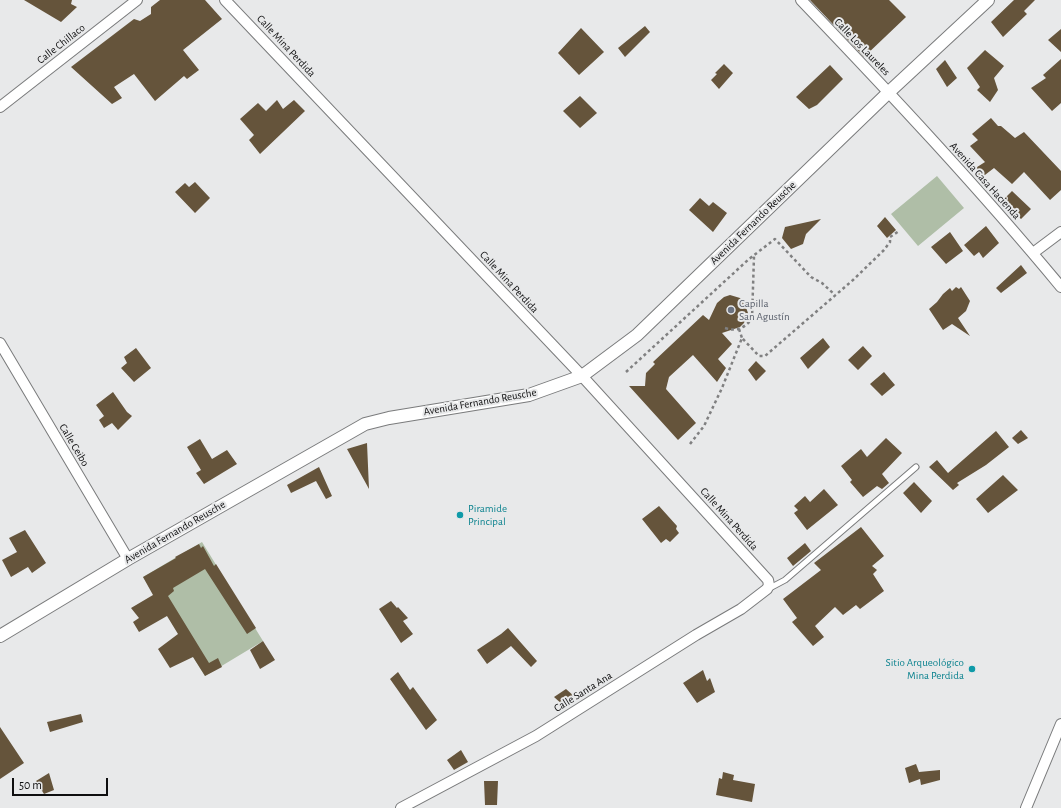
<!DOCTYPE html>
<html>
<head>
<meta charset="utf-8">
<style>
	body { margin:0 }
	#map { position:relative; width:1061px; height:808px; overflow:hidden; background:#e8e9ea; font-family:"Alegreya Sans",sans-serif }
	canvas { display:block }
	.scale { position:absolute; left:12px; top:778px; width:96px; height:18px; box-sizing:border-box; border:2px solid #0f0f10; border-top:0; padding-left:5px; font-size:12px; line-height:14px; white-space:nowrap; color:#0f0f10; -webkit-text-stroke:3px #e8e9ea; paint-order:stroke }
</style>
</head>
<body>
<div id="map">
<canvas width="1061" height="808"></canvas>
<div class="scale">50 m</div>
</div>
<script>
const ctx = document.querySelector('canvas').getContext('2d');
ctx.lineJoin = 'round';
function paint(path, color) {
  ctx.fillStyle = color;
  ctx.fill(path, 'evenodd');
}
function stroke(path, color, width, dash) {
  ctx.strokeStyle = color;
  ctx.lineWidth = width;
  ctx.lineCap = dash ? 'butt' : 'round';
  ctx.setLineDash(dash || []);
  ctx.stroke(path);
}
function drawText(font, color, halo, rows, align = 'center') {
  ctx.font = font + ' "Alegreya Sans",sans-serif';
  ctx.lineWidth = 4;
  ctx.setLineDash([]);
  ctx.textBaseline = 'middle';
  ctx.strokeStyle = halo;
  ctx.fillStyle = color;
  for (const [text, x, y, turn = 0] of rows) {
    ctx.save();
    ctx.translate(x, y);
    ctx.rotate((+turn || 0) * Math.PI / 180);
    ctx.textAlign = isNaN(turn) ? turn : align;
    if (halo) ctx.strokeText(text, 0, 0);
    ctx.fillText(text, 0, 0);
    ctx.restore();
  }
}
const green = new Path2D(`
	M937,176l27,32 -46,38 -27,-32z
	M202,542l61,99 -58,35 -62,-99z`);
const building = new Path2D(`
	M24,0h48l-1,4 6,3 -16,15z
	M160,0h45l17,19 -39,31 16,20 -12,9 -3,-3 -29,25 -21,-27 -20,13 8,11 -10,6 -41,-37 63,-48 6,2 11,-7v-7z
	M810,0h79l17,17 -42,40z
	M1014,0h21l-11,11 3,3 -24,23 -12,-15z
	M645,26l5,6 -25,25 -7,-9z
	M581,28l23,24 -25,23 -21,-22z
	M1061,29v23l-13,-12z
	M985,50l19,16 -10,12 4,12 -8,12 -13,-12 3,-3 -13,-19z
	M1061,59v44l-9,8 -21,-23 15,-10 -3,-3z
	M945,60l12,18 -10,9 -11,-18z
	M724,64l9,9 -14,16 -8,-9 6,-6 -2,-1z
	M830,65l13,14 -26,26 -8,4 -13,-12z
	M580,96l17,17 -17,15 -17,-17z
	M277,100l6,9 11,-9 11,11 -45,43 -11,-14 5,-5 -14,-16 18,-16 8,8z
	M991,118l7,8h3l14,12 9,-6 37,39v19l-11,10 -26,-28 -12,12 -18,-16 -13,10 -7,-9 11,-7 -15,-16 8,-6 -6,-6z
	M195,182l15,16 -15,15 -20,-21 10,-9 4,4z
	M1012,191l19,18 -10,10 -19,-18z
	M700,198l9,8 4,-4 14,11 -14,19 -24,-22z
	M885,217l11,13 -9,8 -10,-12z
	M821,219l-15,15 -3,10 -12,5 -9,-11 3,-11z
	M986,226l13,17 -16,15 -4,-6 -5,4 -10,-11z
	M950,232l13,19 -17,13 -15,-17z
	M1021,265l6,8 -26,20 -5,-5z
	M956,287l3,2 2,-2 9,14 -4,10 -8,7 12,18 -18,-12 -9,6 -14,-21 8,-7 6,-8 7,-6 2,3z
	M730,295l10,3 4,4 4,11 -4,10 -4,4 -18,6 10,11 -14,15 8,9 -9,14 -24,-27 -24,22 -3,12 30,34 -18,17 -49,-54h16l1,-13 9,-9 -2,-2 50,-47 6,5 8,-17 7,-6z
	M823,338l7,9 -22,22 -8,-11z
	M863,346l9,10 -14,14 -10,-10z
	M136,348l15,20 -17,14 -13,-14 6,-5 -3,-6z
	M756,361l10,10 -10,10 -8,-11z
	M884,372l11,13 -13,11 -12,-12z
	M113,392l14,20 5,4 -14,14 -6,-7 -8,5 -5,-8 5,-4 -8,-11z
	M1021,430l7,8 -10,6 -6,-6z
	M996,431l13,16 -23,18 -29,18 2,2 -6,5 -24,-23 8,-7 11,13z
	M886,438l16,15 -20,21 7,9 -7,6 -5,-3 -14,11 -13,-15 2,-2 -11,-14 20,-17 6,8z
	M200,439l12,20 15,-9 10,14 -33,20 -8,-11 5,-3 -14,-23z
	M367,443l2,46 -22,-40z
	M319,467l13,29 -6,3 -10,-18 -25,12 -4,-8z
	M1003,475l15,15 -30,23 -12,-14z
	M914,482l18,19 -11,12 -18,-20z
	M824,489l14,16 -31,25 -13,-17 4,-3 -4,-4 11,-10 5,6z
	M659,506l18,20 -1,3 3,4 -9,9 -4,-3 -5,4 -19,-24z
	M861,527l23,29 -12,10 5,4 -4,4 11,17 -24,18 -4,-4 -13,10 -8,-8 -20,19 9,11 -11,9 -21,-24 5,-4 -14,-19 38,-29 -7,-7z
	M25,530l21,33 -14,10 -4,-6 -17,10 -9,-17 15,-8 -8,-14z
	M805,543l6,8 -18,15 -6,-8z
	M199,544l2,4 2,-2 11,20 2,-2 40,64 -9,6 -42,-65 -32,19 1,3 -6,5 41,67 9,-5 4,9 -17,9 -12,-19 -23,11 -12,-19 20,-15 -11,-18 -28,16 -6,-10 6,-4 -8,-10 22,-13 -10,-18 33,-19 -1,-1z
	M391,601l6,7 1,-1 10,11 -5,3 10,13 -12,9 -22,-34z
	M508,628l29,33 -6,6 -20,-21 -24,18 -10,-14 24,-16z
	M263,641l12,19 -15,9 -10,-19z
	M703,670l4,11 3,-3 5,14 -18,11 -14,-20z
	M398,672l12,18 3,-3 24,33 -11,10 -36,-51z
	M566,689l9,8 -12,8 -9,-8z
	M81,714l2,8 -33,10 -3,-10z
	M0,727l24,36 -24,16z
	M461,750l7,12 -14,8 -7,-10z
	M916,764l3,8 21,-2v10l-19,5 -1,-6 -11,4 -4,-15z
	M723,772l11,3 -1,5 22,4 -3,18 -36,-7 3,-17 3,1z
	M49,773l5,17 -10,4 -8,-13z
	M484,781h14l-1,24h-12z`);
const path = new Path2D(`
	M725,328c12,4 19,0 27,-9l2,-63
	M739,329l3,9
	M626,372l123,-113 26,-20 36,38 11,6 13,12
	M690,444l14,-18 18,-38 20,-50 17,18h6l88,-76 31,-30 6,-8v-5l9,-6`);
const service = new Path2D(`
	M768,589l17,-9 131,-113`);
const minor = new Path2D(`
	M225,0l357,376 186,204 1,5 -2,4 -26,20 -45,26 -160,101 -135,72
	M801,0c89,93 178,188 260,287
	M0,107l137,-107
	M1033,253l28,-21
	M0,343l128,216
	M1026,808l35,-84`);
const tertiary = new Path2D(`
	M0,636l128,-77 237,-135 24,-6 140,-23 53,-19 55,-41 252,-243 99,-92`);
const markers = [
	[731,310,4,"#6b7280"],
	[460,515,4,"#0f9aa8"],
	[972,669,4,"#0f9aa8"]
];
const streetNames = [
	["Calle Chillaco",61,44,-38],
	["Calle Mina Perdida",286,46,47],
	["Calle Los Laureles",862,47,46],
	["Avenida Casa Hacienda",985,181,48],
	["Avenida Fernando Reusche",753,223,-44],
	["Calle Mina Perdida",509,282,47],
	["Avenida Fernando Reusche",480,402,-10],
	["Calle Ceibo",74,445,59],
	["Calle Mina Perdida",729,519,48],
	["Avenida Fernando Reusche",175,532,-30],
	["Calle Santa Ana",583,692,-32]
];
const worshipNames = [
	["Capilla",739,304],
	["San Agustín",739,317]
];
const cultureNames = [
	["Piramide",468,509],
	["Principal",468,522],
	["Sitio Arqueológico",964,663,"right"],
	["Mina Perdida",964,676,"right"]
];
paint(green, '#afbea7');
paint(building, '#65543b');
stroke(service, '#7a7b7c', 7);
stroke(minor, '#7a7b7c', 12);
stroke(tertiary, '#7a7b7c', 14);
stroke(path, '#808081', 2.5, [3, 3]);
stroke(service, '#fff', 5);
stroke(minor, '#fff', 10);
stroke(tertiary, '#fff', 12);
for (const [x, y, r, color] of markers) {
  const dot = new Path2D();
  dot.arc(x, y, r, 0, 2 * Math.PI);
  ctx.fillStyle = color;
  ctx.fill(dot);
  stroke(dot, '#e8e9ea', 1.5);
}
drawText('11px', '#0f0f10', '#e8e9ea', streetNames);
drawText('11px', '#5b616d', '#e8e9ea', worshipNames, 'left');
drawText('11px', '#0d838f', '#e8e9ea', cultureNames, 'left');
</script>
</body>
</html>
